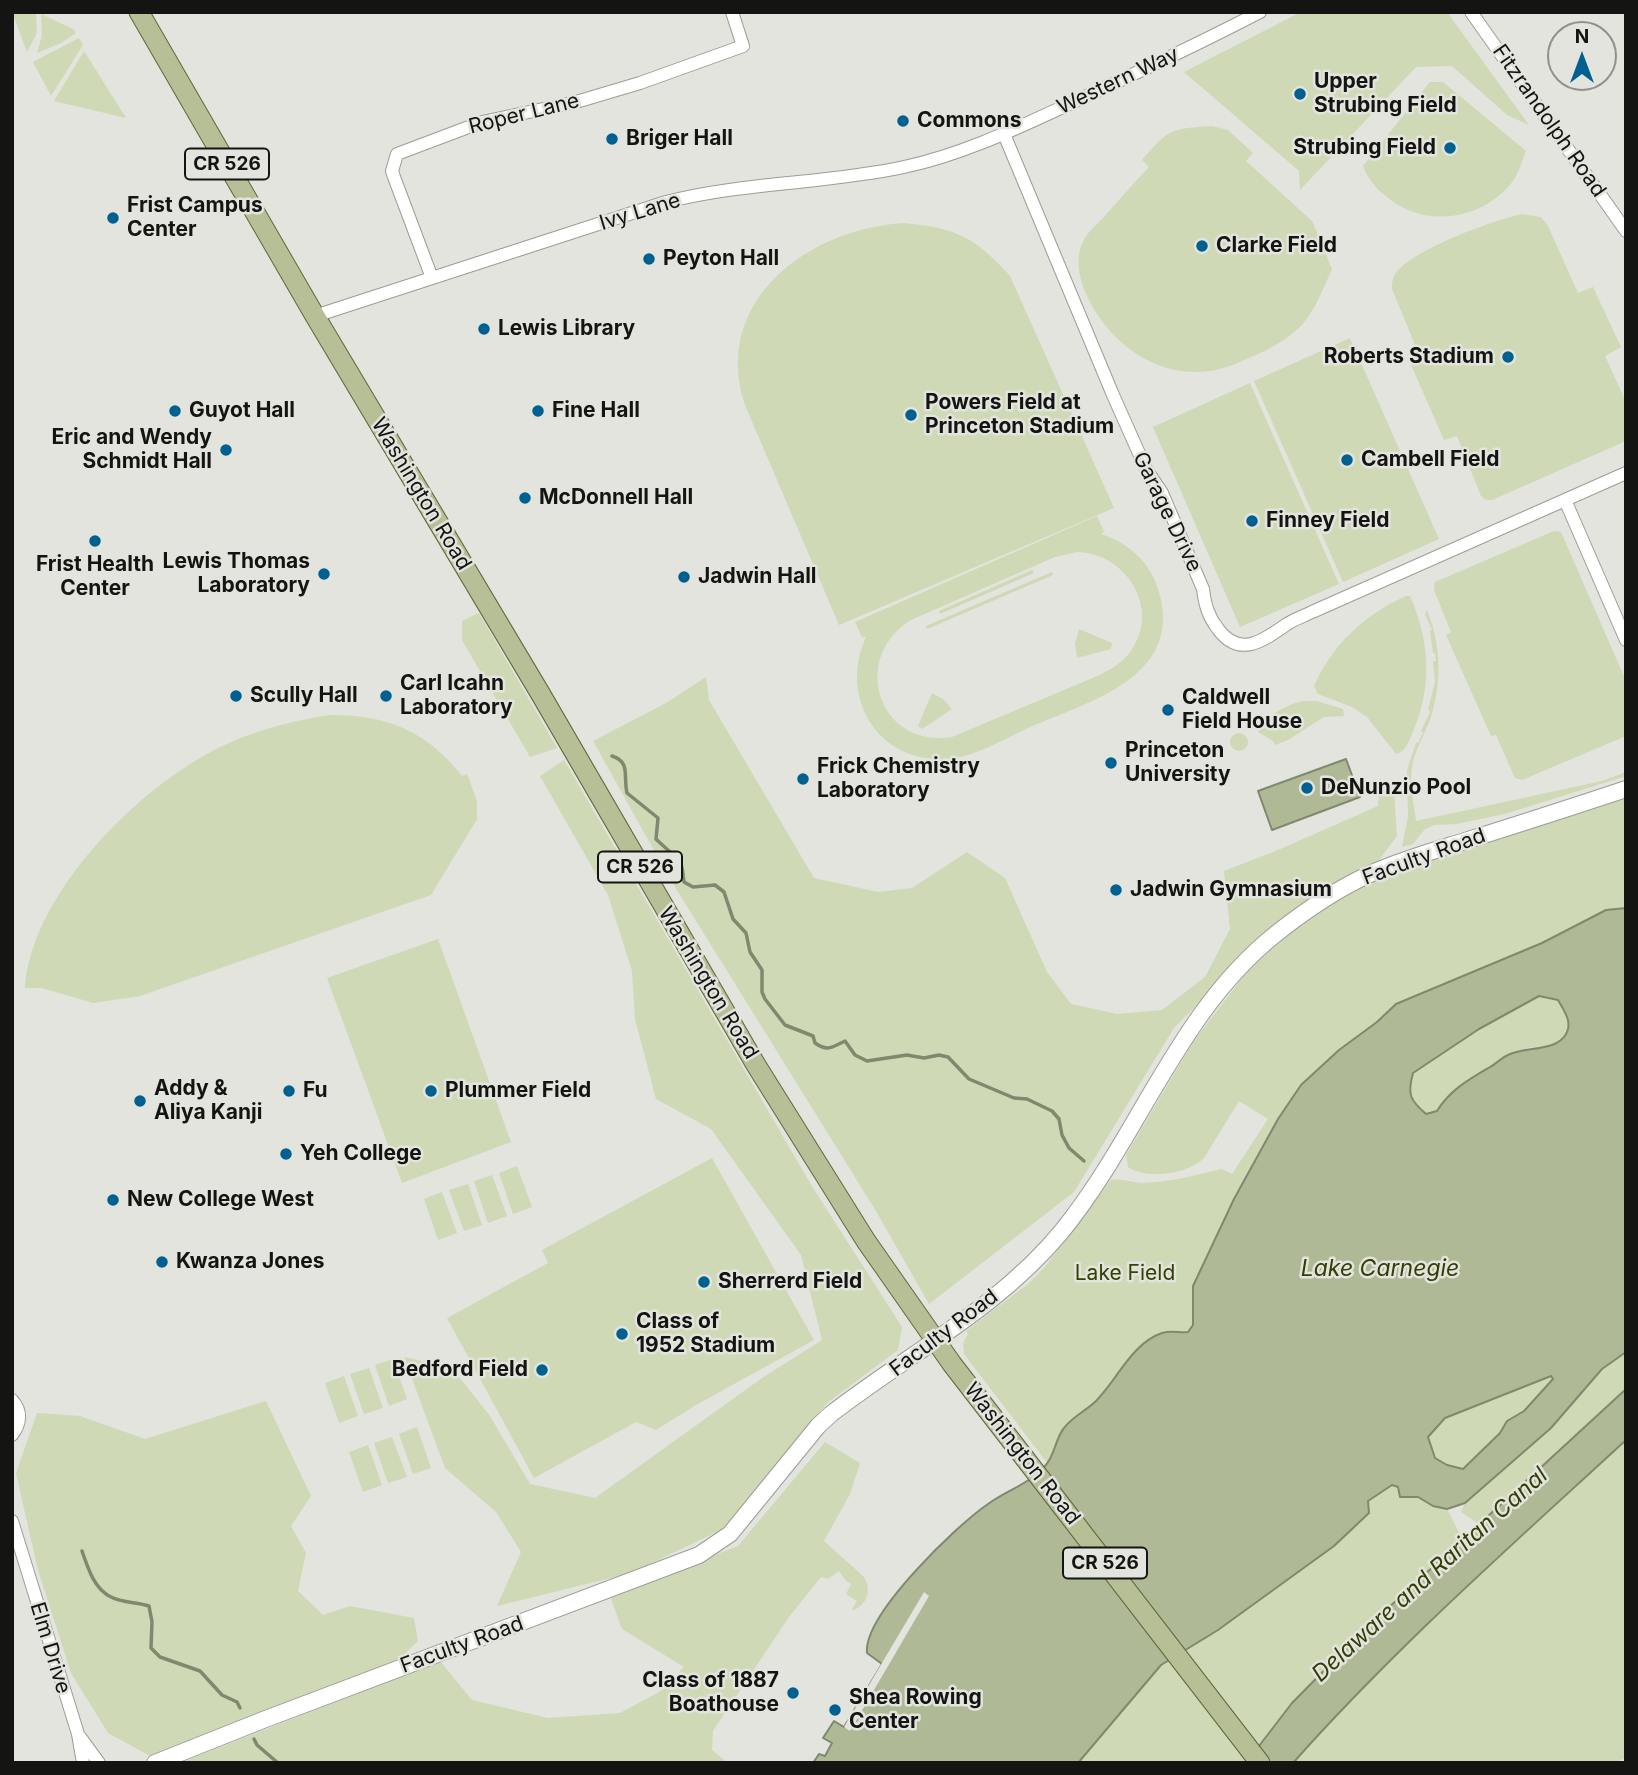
<!DOCTYPE html>
<html>
<head>
<meta charset="utf-8">
<style>
	body { margin:0 }
	#map { position:relative; width:1638px; height:1775px; overflow:hidden; background:#e2e4dd; font-family:Inter,sans-serif }
	canvas { display:block }
	.frame { position:absolute; inset:0; border:14px solid #141512; pointer-events:none }
	.north { position:absolute; left:1547px; top:21px; width:70px; height:70px; box-sizing:border-box; background:#e2e4dd; border:2px solid #90918c; border-radius:50%; rotate:0deg; font-size:19px; font-weight:700; line-height:28px; text-align:center; color:#141512 }
	.north::after { content:''; display:block; margin:auto; width:24px; height:32px; background:#006090; clip-path:polygon(50% 0,100% 100%,50% 72%,0 100%) }
</style>
</head>
<body>
<div id="map">
<canvas width="1638" height="1775"></canvas>
<div class="frame"></div>
<div class="north">N</div>
</div>
<script>
const ctx = document.querySelector('canvas').getContext('2d');
ctx.lineJoin = 'round';
function paint(path, color) {
  ctx.fillStyle = color;
  ctx.fill(path, 'evenodd');
}
function stroke(path, color, width, dash) {
  ctx.strokeStyle = color;
  ctx.lineWidth = width;
  ctx.lineCap = dash ? 'butt' : 'round';
  ctx.setLineDash(dash || []);
  ctx.stroke(path);
}
function drawText(font, color, halo, rows, align = 'center') {
  ctx.font = font + ' Inter,sans-serif';
  ctx.lineWidth = 5;
  ctx.setLineDash([]);
  ctx.textBaseline = 'middle';
  ctx.strokeStyle = halo;
  ctx.fillStyle = color;
  for (const [text, x, y, turn = 0] of rows) {
    ctx.save();
    ctx.translate(x, y);
    ctx.rotate((+turn || 0) * Math.PI / 180);
    ctx.textAlign = isNaN(turn) ? turn : align;
    if (halo) ctx.strokeText(text, 0, 0);
    ctx.fillText(text, 0, 0);
    ctx.restore();
  }
}
const green = new Path2D(`
	M12,12h24l1,21 -10,19z
	M1301,12h146l82,113 -22,-10 -55,-49 -36,1 -116,123 -1,-19 -115,-99z
	M41,14l32,15 3,4 -15,10 -24,10 5,-18z
	M79,38l4,7 -32,51 -18,-34z
	M84,51l42,67 -72,-17z
	M1430,82h13l83,69c-4,10 -7,21 -13,30 -27,36 -80,47 -118,22 -14,-10 -26,-20 -32,-37z
	M1212,126l16,4 25,23 -7,8 66,60 20,48c-8,17 -15,37 -27,52 -12,15 -30,25 -47,33 -20,9 -39,18 -61,18 -49,1 -92,-35 -111,-78 -7,-17 -12,-38 -1,-56 4,-7 12,-14 18,-20 15,-17 30,-34 46,-51l-7,-7c28,-32 28,-31 70,-34z
	M1522,214l19,3 6,7 31,69 15,-6 28,60 -16,9 21,46v39l-134,59h-6l-5,-4 -24,-60 -13,4 -36,-82 10,-6 -26,-63c0,-5 0,-10 3,-15 18,-25 97,-53 127,-60z
	M903,223c53,5 71,13 107,53l104,232 -275,117 -94,-220c-34,-105 64,-176 158,-182z
	M1350,338l89,201 -96,43 -89,-201z
	M1250,383l89,201 -99,43 -87,-200z
	M1097,516l7,16 -3,2c28,9 50,29 58,58 25,86 -72,110 -131,136 -26,12 -56,31 -85,31 -67,2 -104,-63 -77,-122h-4l-7,-15zM1077,552c49,1 84,56 54,99 -9,13 -22,19 -36,26l-143,60c-73,12 -103,-79 -41,-117l144,-63z
	M1554,531l7,1 65,149v55l-104,44 -7,-2 -19,-43 -5,1 -45,-101 5,-3 -17,-42 1,-8z
	M1032,570l2,3 -94,41 -1,-3z
	M1052,572l1,3 -126,54 -1,-3z
	M1406,596h4c20,47 23,89 2,138 -4,9 -6,17 -16,20l-29,-37 -15,-10 -34,-13 -4,-8c19,-42 50,-71 92,-90z
	M1427,610c14,34 15,72 4,107 -6,17 -16,32 -19,50 -3,18 2,37 4,54l186,-40 24,-9v4l-121,38 -49,10 -21,1 -10,4 -12,15 -11,3 6,-31 -1,-46 9,-27h2l5,-10 -2,-2 9,-19 -2,-2 7,-28 -2,-21h3l-1,-8h-2l-3,-22 2,-1 -7,-16z
	M479,613l78,135 -27,9 -68,-117v-19z
	M1079,629l33,14 -1,6 -34,9 -2,-14z
	M706,677l3,23 105,178 64,14 34,-4 55,-36 38,26 42,94 24,32 46,10 45,-4 43,-33 25,-48 -6,-58 54,-21 100,-44 2,-27 14,12 3,45 -21,28 -134,96 -68,68 -100,164 -145,112 -53,-93 -206,-332 -77,-138 75,-39z
	M932,693l11,6 9,10 -30,20 -4,-3z
	M1302,701h15l26,8 1,7 -20,1 -36,23 -13,5 -2,-4 -15,-9c9,-18 25,-25 44,-31z
	M331,715c56,0 96,16 131,61l5,-2 10,27v18l-46,76 -291,101 -47,7 -51,-15h-17c6,-89 101,-187 175,-230 40,-24 85,-36 131,-43z
	M1230 742a9 9 0 1 1 18 0a9 9 0 1 1-18 0Z
	M564,760l249,428 89,139 -4,23 -71,53 -100,124 -96,46 -134,33 24,-54 -25,-40 -51,-44 -41,-111 48,11 38,48 40,68 65,14 167,-120 60,-38 -21,-85 -90,-126 -55,-30 -21,-80 -3,-48 -24,-76 -68,-119z
	M1626,798v110l-20,2 -64,33 -146,61 -19,18 -38,28 -38,35 -23,34 -44,80 -41,87v38l-5,8 -6,1 -68,43 -16,23 -35,30 -15,35 -84,-110 -1,-11 5,-9 -2,-3 62,-47 17,-17 66,-87c10,-2 22,3 33,3 26,-1 53,-8 78,-14l10,5 36,-55 -29,-18 -35,57c-16,16 -57,22 -76,9l-2,-12 67,-113 56,-73 28,-27 62,-46 38,-18 54,-18z
	M438,939l73,203 -109,41 -75,-205z
	M1539,996l19,4c6,11 15,22 8,34 -9,16 -23,11 -38,14 -8,2 -17,8 -24,12 -26,14 -51,26 -67,51l-10,3c-17,-14 -20,-19 -14,-41l66,-44z
	M712,1158l102,182 -118,65 -40,25 -20,-8 -102,56 -87,-160 101,-55 -6,-13z
	M517,1166l15,41 -19,7 -14,-41z
	M492,1175l15,41 -19,7 -14,-42z
	M468,1184l14,41 -18,6 -15,-41z
	M442,1192l15,41 -19,7 -14,-41z
	M1626,1352v37l-147,135 -18,-12 4,-9 86,-75 51,-59z
	M393,1359l14,40 -18,7 -14,-41z
	M369,1368l14,40 -19,6 -14,-40z
	M344,1376l14,40 -19,7 -14,-40z
	M1551,1376l3,3 -30,32 -17,10 -7,12 -38,36 -15,-4 -12,-7 -8,-21 18,-19z
	M266,1401l45,95 -20,30 15,27 -8,38 25,24 27,-9 64,12 4,23 -26,25 -227,88 -15,2 -42,-23 -37,-60 -33,-103 -22,-97 21,-60 43,3 65,23z
	M417,1427l14,41 -18,6 -14,-40z
	M392,1437l15,40 -19,6 -14,-40z
	M1626,1440v318l-13,5h-320c103,-116 219,-218 333,-323z
	M825,1442l35,21 -10,31 -26,47 39,35c9,12 5,28 -9,34l-2,-1 5,-8 -11,-7 5,-10 -5,-3 -7,-10 -11,8 -7,-2 -32,40 -76,114 -1,19 16,13h-548l260,-102 32,39 76,18 72,-5 41,-22 23,-24 -62,-38 -12,-33 128,-50z
	M368,1445l14,40 -19,7 -14,-40z
	M1392,1485l6,1 2,11h18l15,9 14,3 16,31 -102,93 -69,70 -46,60h-168l83,-98 57,-36 116,-83 34,-33v-12z`);
const water = new Path2D(`
	M1346,759l14,38 -88,33 -14,-39z
	M1626,908v444l-24,17 -51,59 -86,75 -18,6 -14,-3 -15,-9h-18l-2,-10 -6,-2 -24,16 1,12 -35,33 -116,84 -57,35 -83,98h-265l6,-9 6,2 7,-13 -9,-5 11,-17 10,6 38,-63 -15,-11c-4,-38 90,-128 121,-149 21,-15 38,-18 57,-38 10,-10 10,-27 19,-38 8,-11 23,-18 32,-27 21,-21 36,-58 66,-68 10,-3 17,0 26,-1l5,-7v-39l41,-87 44,-80 23,-34 38,-35 38,-28 19,-18 146,-61 64,-33zM1539,996l19,4c6,11 15,22 8,34 -10,18 -40,12 -58,21 -7,3 -12,9 -18,12 -22,13 -40,23 -53,44l-11,3c-16,-14 -19,-19 -13,-41l66,-44zM1551,1376l2,3 -29,32 -17,10 -7,12 -37,36 -16,-4 -12,-7 -7,-21 17,-19z
	M1626,1389v51c-114,105 -230,207 -333,323h-47l46,-60 69,-70z`);
const pier = new Path2D(`
	M924,1592l5,4 -79,135 -6,-4z`);
const stream = new Path2D(`
	M612,756c19,6 11,20 15,37l31,25 -2,21c6,6 24,21 25,25 2,6 2,12 3,18l9,5 22,-2 9,7 9,27 13,14 4,19 12,18v22l3,7 20,26 28,11 2,7c13,9 17,4 30,-2l10,14 12,6 40,-6 17,3 15,-3 9,2 21,22 45,19 13,1 25,12 7,8 3,16 7,13 15,13
	M82,1551c6,17 12,38 29,46 11,6 26,5 38,9l3,16 -1,26 9,9 40,14 22,24 15,7 3,6
	M254,1739l3,6 21,18`);
const minor = new Path2D(`
	M1471,12l155,219
	M1004,134l109,261 33,74 16,24 41,96c2,16 5,27 15,40 22,30 46,11 69,-5 8,-5 17,-8 25,-12l314,-139
	M432,278l-38,-101 -2,-6 5,-17 85,-32 94,-20 64,-19 103,-37 -11,-34
	M315,316l351,-114c78,-20 159,-18 238,-35 61,-13 117,-41 174,-67 61,-28 122,-57 182,-88
	M1565,500l61,140
	M12,1400c10,11 9,23 0,35
	M12,1521l66,213 5,29
	M80,1737l19,26`);
const tertiary = new Path2D(`
	M155,1763l108,-43 436,-165 31,-21 88,-108 13,-12c77,-60 168,-106 231,-183 78,-96 116,-220 215,-298 29,-23 60,-44 93,-59 31,-14 63,-23 95,-33 54,-17 107,-34 161,-52`);
const primary = new Path2D(`
	M139,12l176,304 225,377 216,372 110,176 86,123 308,399`);
const markers = [
	[1300,94,7,"#006090"],
	[903,121,7,"#006090"],
	[612,139,7,"#006090"],
	[1450,148,7,"#006090"],
	[113,218,7,"#006090"],
	[1202,246,7,"#006090"],
	[649,259,7,"#006090"],
	[484,329,7,"#006090"],
	[1508,357,7,"#006090"],
	[175,411,7,"#006090"],
	[538,411,7,"#006090"],
	[911,415,7,"#006090"],
	[226,450,7,"#006090"],
	[1347,460,7,"#006090"],
	[525,498,7,"#006090"],
	[1252,521,7,"#006090"],
	[95,541,7,"#006090"],
	[324,574,7,"#006090"],
	[684,577,7,"#006090"],
	[236,696,7,"#006090"],
	[386,696,7,"#006090"],
	[1168,710,7,"#006090"],
	[1111,763,7,"#006090"],
	[803,779,7,"#006090"],
	[1307,788,7,"#006090"],
	[1116,890,7,"#006090"],
	[289,1091,7,"#006090"],
	[431,1091,7,"#006090"],
	[140,1101,7,"#006090"],
	[286,1154,7,"#006090"],
	[113,1200,7,"#006090"],
	[162,1262,7,"#006090"],
	[704,1282,7,"#006090"],
	[622,1334,7,"#006090"],
	[542,1370,7,"#006090"],
	[793,1693,7,"#006090"],
	[835,1710,7,"#006090"]
];
const shields = [
	[227,164,84],
	[640,867,84],
	[1105,1563,84]
];
const shieldNames = [
	["CR 526",227,164],
	["CR 526",640,867],
	["CR 526",1105,1563]
];
const streetNames = [
	["Western Way",1118,81,-25],
	["Roper Lane",524,114,-14],
	["Fitzrandolph Road",1549,121,55],
	["Ivy Lane",640,212,-17],
	["Washington Road",421,494,59],
	["Garage Drive",1167,512,64],
	["Faculty Road",1424,857,-20],
	["Washington Road",708,983,59],
	["Faculty Road",944,1333,-37],
	["Washington Road",1022,1454,52],
	["Faculty Road",462,1645,-20],
	["Elm Drive",50,1648,73]
];
const poiNames = [
	["Upper",1314,82],
	["Strubing Field",1314,106],
	["Commons",917,121],
	["Briger Hall",626,139],
	["Strubing Field",1436,148,"right"],
	["Frist Campus",127,206],
	["Center",127,230],
	["Clarke Field",1216,246],
	["Peyton Hall",663,259],
	["Lewis Library",498,329],
	["Roberts Stadium",1494,357,"right"],
	["Powers Field at",925,403],
	["Princeton Stadium",925,427],
	["Guyot Hall",189,411],
	["Fine Hall",552,411],
	["Eric and Wendy",212,438,"right"],
	["Schmidt Hall",212,462,"right"],
	["Cambell Field",1361,460],
	["McDonnell Hall",539,498],
	["Finney Field",1266,521],
	["Lewis Thomas",310,562,"right"],
	["Laboratory",310,586,"right"],
	["Frist Health",95,565,"center"],
	["Center",95,589,"center"],
	["Jadwin Hall",698,577],
	["Carl Icahn",400,684],
	["Laboratory",400,708],
	["Scully Hall",250,696],
	["Caldwell",1182,698],
	["Field House",1182,722],
	["Princeton",1125,751],
	["University",1125,775],
	["Frick Chemistry",817,767],
	["Laboratory",817,791],
	["DeNunzio Pool",1321,788],
	["Jadwin Gymnasium",1130,890],
	["Addy &",154,1089],
	["Aliya Kanji",154,1113],
	["Fu",303,1091],
	["Plummer Field",445,1091],
	["Yeh College",300,1154],
	["New College West",127,1200],
	["Kwanza Jones",176,1262],
	["Sherrerd Field",718,1282],
	["Class of",636,1322],
	["1952 Stadium",636,1346],
	["Bedford Field",528,1370,"right"],
	["Class of 1887",779,1681,"right"],
	["Boathouse",779,1705,"right"],
	["Shea Rowing",849,1698],
	["Center",849,1722]
];
const parkNames = [
	["Lake Field",1125,1274]
];
const waterNames = [
	["Lake Carnegie",1380,1269],
	["Delaware and Raritan Canal",1430,1575,-42]
];
paint(green, '#cfd9b6');
paint(water, '#afb996');
stroke(water, '#80886e', 2);
paint(pier, '#e2e4dd');
stroke(stream, '#80886e', 3.5);
stroke(minor, '#9b9d96', 14);
stroke(tertiary, '#9b9d96', 18);
stroke(primary, '#5d683a', 21);
stroke(minor, '#fff', 12);
stroke(tertiary, '#fff', 16);
stroke(primary, '#b6bf96', 19);
for (const [x, y, r, color] of markers) {
  const dot = new Path2D();
  dot.arc(x, y, r, 0, 2 * Math.PI);
  ctx.fillStyle = color;
  ctx.fill(dot);
  stroke(dot, '#e2e4dd', 2.5);
}
for (const [x, y, w] of shields) {
  const box = new Path2D();
  box.roundRect(x - w / 2, y - 15.5, w, 31, 5);
  ctx.fillStyle = '#e2e4dd';
  ctx.fill(box);
  stroke(box, '#141512', 2);
}
drawText('bold 19px', '#141512', null, shieldNames);
drawText('21px', '#141512', '#e2e4dd', streetNames);
drawText('bold 21px', '#141512', '#e2e4dd', poiNames, 'left');
drawText('21px', '#354005', '#e2e4dd', parkNames);
drawText('italic 23px', '#343e03', '#e2e4dd', waterNames);
</script>
</body>
</html>
